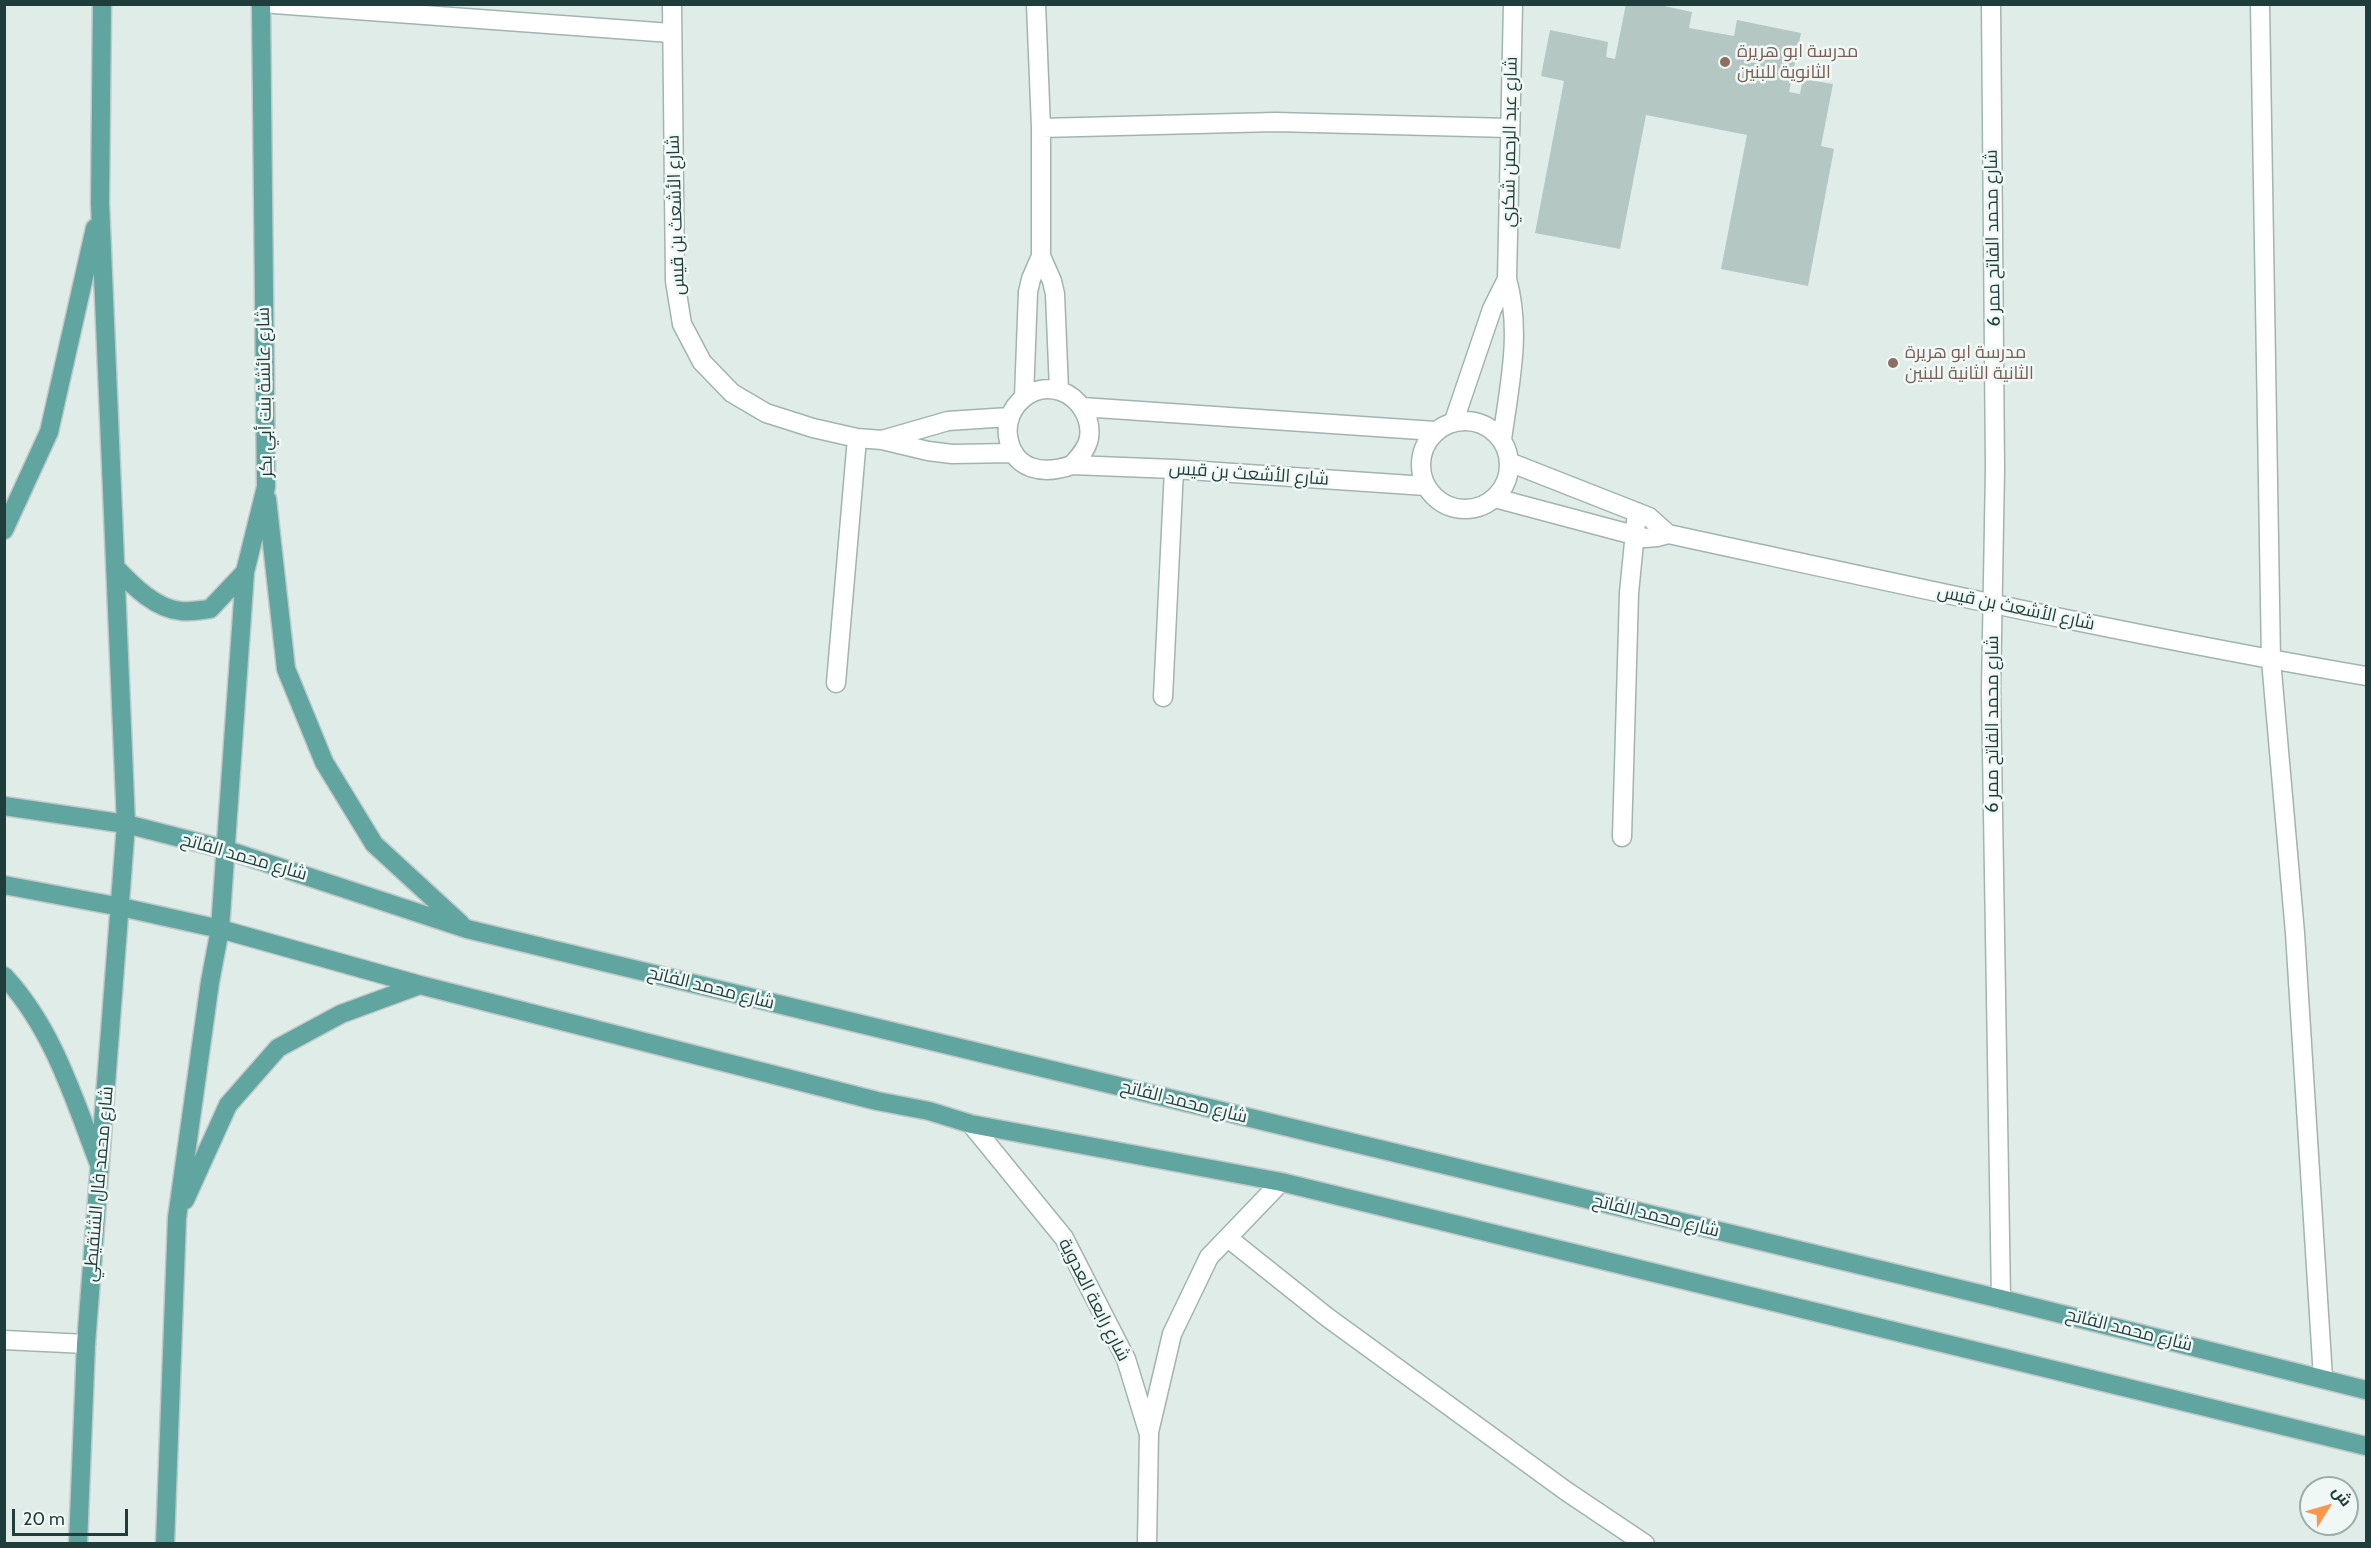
<!DOCTYPE html>
<html>
<head>
<meta charset="utf-8">
<style>
	body { margin:0 }
	#map { position:relative; width:2371px; height:1548px; overflow:hidden; background:#dfece8; font-family:Cabin,Cairo,sans-serif }
	canvas { display:block }
	.frame { position:absolute; inset:0; border:6px solid #1f3d3a; pointer-events:none }
	.north { position:absolute; left:2299px; top:1476px; width:60px; height:60px; box-sizing:border-box; background:#f0f8f5; border:2px solid #9cadaa; border-radius:50%; rotate:53deg; font-size:16px; font-weight:700; line-height:24px; text-align:center; color:#1f3d3a }
	.north::after { content:''; display:block; margin:auto; width:21px; height:27px; background:#fd964c; clip-path:polygon(50% 0,100% 100%,50% 72%,0 100%) }
	.scale { position:absolute; left:12px; top:1509px; width:116px; height:27px; box-sizing:border-box; border:3px solid #1f3d3a; border-top:0; padding-left:8px; font-size:18px; line-height:21px; white-space:nowrap; color:#1f3d3a; -webkit-text-stroke:4px #f0f8f5; paint-order:stroke }
</style>
</head>
<body>
<div id="map">
<canvas width="2371" height="1548"></canvas>
<div class="frame"></div>
<div class="north">ش</div>
<div class="scale">20 m</div>
</div>
<script>
const ctx = document.querySelector('canvas').getContext('2d');
ctx.lineJoin = 'round';
function paint(path, color) {
  ctx.fillStyle = color;
  ctx.fill(path, 'evenodd');
}
function stroke(path, color, width, dash) {
  ctx.strokeStyle = color;
  ctx.lineWidth = width;
  ctx.lineCap = dash ? 'butt' : 'round';
  ctx.setLineDash(dash || []);
  ctx.stroke(path);
}
function drawText(font, color, halo, rows, align = 'center') {
  ctx.font = font + ' Cabin,Cairo,sans-serif';
  ctx.lineWidth = 5;
  ctx.setLineDash([]);
  ctx.textBaseline = 'middle';
  ctx.strokeStyle = halo;
  ctx.fillStyle = color;
  for (const [text, x, y, turn = 0] of rows) {
    ctx.save();
    ctx.translate(x, y);
    ctx.rotate((+turn || 0) * Math.PI / 180);
    ctx.textAlign = isNaN(turn) ? turn : align;
    if (halo) ctx.strokeText(text, 0, 0);
    ctx.fillText(text, 0, 0);
    ctx.restore();
  }
}
const building = new Path2D(`
	M1626,4h29l37,8 -3,16 45,8 3,-16 64,13 -12,59 11,2 3,-15 30,5 -12,62 13,3 -26,137 -87,-17 26,-134 -101,-20 -26,134 -85,-16 29,-152 -23,-5 9,-46 58,12 -2,15 9,2z`);
const minor = new Path2D(`
	M274,4l397,29
	M672,4l3,277 7,43 20,38 30,31 34,20 47,15 44,10 25,2 46,11 24,3 62,-1
	M1991,4l4,465 -4,222 10,608
	M2260,4l11,656 24,273 28,445
	M1041,128l234,-6 234,6
	M1041,256l11,25 3,13 4,96
	M1024,397l4,-105 3,-13 10,-23v-128l-5,-124
	M1082,407l353,24
	M1421 465a44 44 0 1 1 88 0a44 44 0 1 1-88 0Z
	M1454,421l38,-112 15,-30
	M882,440l66,-19 61,-4
	M1502,440c7,-54 20,-107 5,-161l6,-275
	M1509,462l140,55 19,17
	M1072,465c7,-8 15,-16 17,-27 3,-20 -10,-41 -29,-47 -29,-9 -56,17 -52,45 5,35 36,39 64,29l102,4 252,17
	M1495,498l150,40 12,-1 11,-3c232,50 464,102 698,142
	M836,683l21,-245
	M1163,697l11,-228
	M1622,837l7,-244 8,-81
	M971,1124l93,114 62,121 22,72
	M1228,1238l99,79 239,174 79,53
	M4,1340l82,4
	M1147,1544l2,-112 23,-98 37,-77 72,-75`);
const major = new Path2D(`
	M267,499l19,170 38,93 50,82 87,80
	M4,530l45,-98 46,-204
	M116,568c17,18 40,41 65,43 9,1 20,-1 29,-2l35,-37
	M4,806l122,18 98,25 243,80 1534,370 365,91
	M4,885l117,22 99,22 200,56 457,116 52,10 42,13 310,58 1085,264
	M4,976c49,52 70,123 95,188
	M185,1200l43,-95 50,-57 63,-34 79,-29
	M78,1544l8,-200 40,-520 -26,-621 2,-199
	M165,1544l12,-326 33,-236 10,-53 25,-357 21,-85 -5,-483`);
const markers = [
	[1725,62,6,"#8d6e63"],
	[1893,363,6,"#8d6e63"]
];
const educationNames = [
	["مدرسة ابو هريرة",1737,52],
	["الثانوية للبنين",1737,73],
	["مدرسة ابو هريرة",1905,353],
	["الثانية الثانية للبنين",1905,374]
];
const streetNames = [
	["شارع عبد الرحمن شكري",1510,142,-89],
	["شارع الأشعث بن قيس",676,215,-92],
	["شارع محمد الفاتح ممر 6",1993,238,-91],
	["شارع عائشة بنت أبي بكر",265,392,-91],
	["شارع الأشعث بن قيس",1249,474,4],
	["شارع الأشعث بن قيس",2016,608,12],
	["شارع محمد الفاتح ممر 6",1993,724,-90],
	["شارع محمد الفاتح",244,857,16],
	["شارع محمد الفاتح",711,988,14],
	["شارع محمد الفاتح",1184,1102,14],
	["شارع محمد فال الشنقيطي",99,1184,-85],
	["شارع محمد الفاتح",1656,1216,14],
	["شارع رابعة العدوية",1094,1300,63],
	["شارع محمد الفاتح",2129,1330,14]
];
paint(building, '#b4c7c2');
stroke(minor, '#a2b4b0', 21);
stroke(major, '#c0c9c8', 21);
stroke(minor, '#fff', 18);
stroke(major, '#60a59f', 18);
for (const [x, y, r, color] of markers) {
  const dot = new Path2D();
  dot.arc(x, y, r, 0, 2 * Math.PI);
  ctx.fillStyle = color;
  ctx.fill(dot);
  stroke(dot, '#f0f8f5', 2);
}
drawText('18px', '#785e54', '#f0f8f5', educationNames, 'left');
drawText('18px', '#1f3d3a', '#f0f8f5', streetNames);
</script>
</body>
</html>
